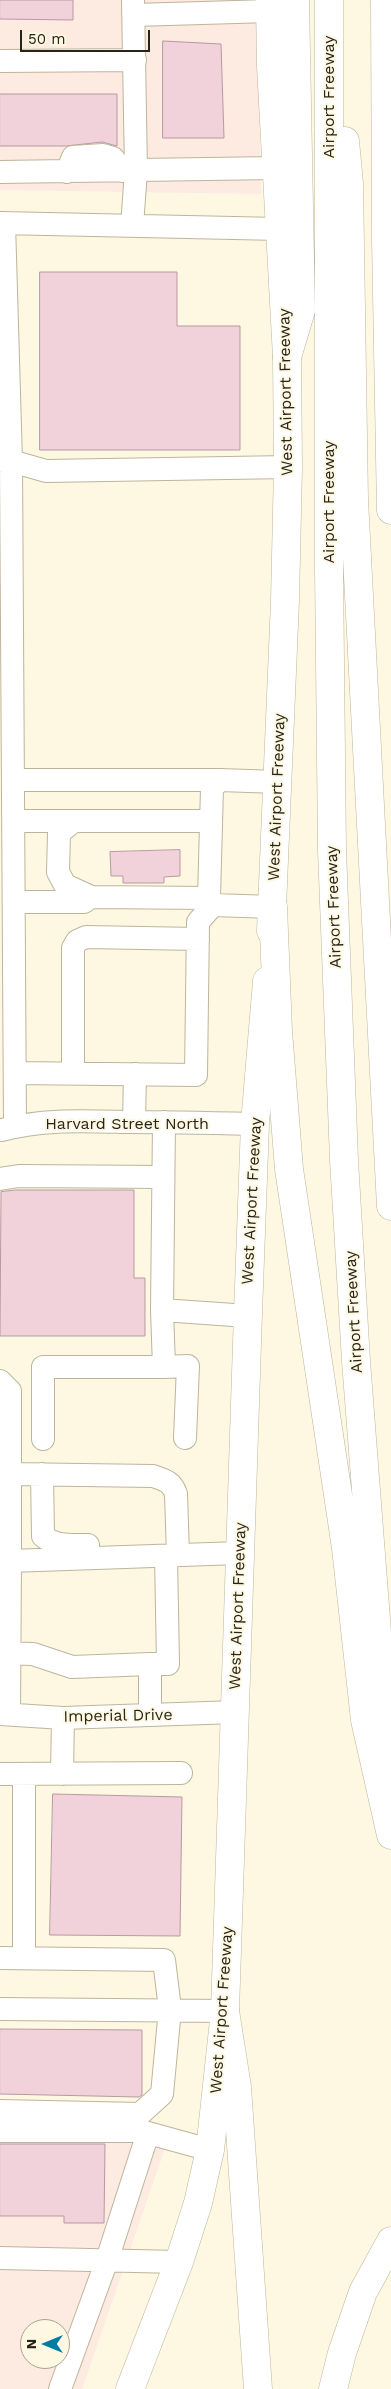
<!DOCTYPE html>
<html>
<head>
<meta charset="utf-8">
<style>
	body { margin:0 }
	#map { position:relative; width:391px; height:2389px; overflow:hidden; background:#fef8e2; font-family:"Work Sans",sans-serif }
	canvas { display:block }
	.north { position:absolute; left:20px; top:2319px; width:50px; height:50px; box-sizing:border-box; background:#fef8e2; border:1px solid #a8a392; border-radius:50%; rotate:270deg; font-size:14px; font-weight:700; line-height:20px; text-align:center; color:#27241a }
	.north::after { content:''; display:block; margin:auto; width:18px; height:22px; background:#007ba2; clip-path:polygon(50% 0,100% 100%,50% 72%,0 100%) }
	.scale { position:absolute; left:20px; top:30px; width:130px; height:22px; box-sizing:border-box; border:2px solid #27241a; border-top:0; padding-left:6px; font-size:15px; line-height:18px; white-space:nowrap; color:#27241a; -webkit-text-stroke:4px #fef8e2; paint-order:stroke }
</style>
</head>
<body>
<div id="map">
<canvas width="391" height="2389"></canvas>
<div class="north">N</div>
<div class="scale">50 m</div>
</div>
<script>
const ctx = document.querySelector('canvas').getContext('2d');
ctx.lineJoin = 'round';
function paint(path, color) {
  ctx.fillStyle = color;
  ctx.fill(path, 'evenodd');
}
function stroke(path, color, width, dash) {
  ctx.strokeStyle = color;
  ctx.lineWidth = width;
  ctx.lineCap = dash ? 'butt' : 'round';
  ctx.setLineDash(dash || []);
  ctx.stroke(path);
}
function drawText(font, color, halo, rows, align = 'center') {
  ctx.font = font + ' "Work Sans",sans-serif';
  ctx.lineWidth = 4;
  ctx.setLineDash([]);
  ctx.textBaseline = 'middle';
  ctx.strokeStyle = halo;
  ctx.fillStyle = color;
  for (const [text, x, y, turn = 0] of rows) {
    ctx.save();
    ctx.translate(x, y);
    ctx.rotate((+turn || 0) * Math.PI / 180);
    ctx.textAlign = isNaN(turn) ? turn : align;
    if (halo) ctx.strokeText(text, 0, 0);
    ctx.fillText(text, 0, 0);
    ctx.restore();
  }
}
const commercial = new Path2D(`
	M0,0h257l4,194 -261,-4z
	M0,2121l172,7 -90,261h-82zM30,2329h30v30h-30z`);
const building = new Path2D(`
	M0,0h73v20l-73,-1z
	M163,41l58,3 3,94h-61z
	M0,94h117v52l-15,-4 -36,4h-66z
	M40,272h137v54h63v124h-200z
	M180,850v26l-16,1v6h-41v-7h-12l-1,-24z
	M16,1190h118v88h11v58h-145l1,-144z
	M53,1794l129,3 -2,139 -130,-1z
	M0,2029l142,1v65l-3,2 -139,-3z
	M0,2144h105l-1,79h-40v-7h-64z`);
const minor = new Path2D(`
	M134,15l136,-4
	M0,61l135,-1
	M0,172l276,-4
	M67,172l6,-15 30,-2 10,3 10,13
	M0,223l280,6
	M4,223l7,238 4,666
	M132,226l4,-55 -3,-171
	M0,460l11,1 35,10 242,-4
	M13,780h207
	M14,821h60
	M209,898l-118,-1 -26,-12 -7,-13 1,-39 15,-12h137
	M14,902h70l7,-5
	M273,907l-60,-2 -4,-7 3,-110 8,-8 58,2
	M15,1073l181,2 2,-153 15,-17
	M73,1073v-125l4,-7 9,-4 112,2
	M134,1122l1,-48
	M164,1122l-2,188 86,6
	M2,1130c39,-11 82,-9 122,-8 44,0 88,1 131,2
	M0,1179l19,-3 144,1
	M162,1310l2,57 24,-1 -3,72
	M0,1381l10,10v170l229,-8
	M43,1439v-72h121
	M10,1474l143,2c12,4 19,6 23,18l2,61
	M42,1474l1,62c13,11 29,9 45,9
	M0,1653l33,1 39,13 78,-3
	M0,1714l63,4 172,-6
	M9,1714l1,-153
	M150,1715v-51h18l-2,-108
	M0,1774l181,-1
	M62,1774l1,-56
	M0,1958l164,2 6,49 -8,85 -22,20 -140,-3
	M24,1958v-184
	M0,2009l225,2
	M0,2131h141l69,19
	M0,2258l179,4
	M60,2389l47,-129 41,-127`);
const major = new Path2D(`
	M270,0l1,66 16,291 1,110 -3,134 -14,330
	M130,2389l49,-127 19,-59 12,-53 15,-139 23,-698 7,-189 12,-143`);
const highway = new Path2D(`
	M329,0v568l3,282 12,310 12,201 35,452
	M385,0l1,240 5,270
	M345,141l4,42 5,317 37,706
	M287,357l14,-47 -6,-310
	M273,907l5,124 11,138 57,379 19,172 26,115
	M225,2011l12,76 21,302
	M333,2389l9,-36 21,-61 28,-51`);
const streetNames = [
	["Airport Freeway",329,97,-90],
	["West Airport Freeway",286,392,-91],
	["Airport Freeway",329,502,-90],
	["West Airport Freeway",277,797,-88],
	["Airport Freeway",334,907,-92],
	["Harvard Street North",127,1124],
	["West Airport Freeway",252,1201,-87],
	["Airport Freeway",354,1312,-93],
	["West Airport Freeway",238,1606,-88],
	["Imperial Drive",118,1716,-1],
	["West Airport Freeway",222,2010,-86]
];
paint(commercial, '#fdeae1');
paint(building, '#f1d1da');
stroke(building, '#b799a2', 1);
stroke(minor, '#bdb59b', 24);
stroke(major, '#bdb59b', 29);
stroke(highway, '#bdb59b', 29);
stroke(minor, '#fff', 22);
stroke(major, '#fff', 28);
stroke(highway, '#fff', 28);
drawText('16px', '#27241a', '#fef8e2', streetNames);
</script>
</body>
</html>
